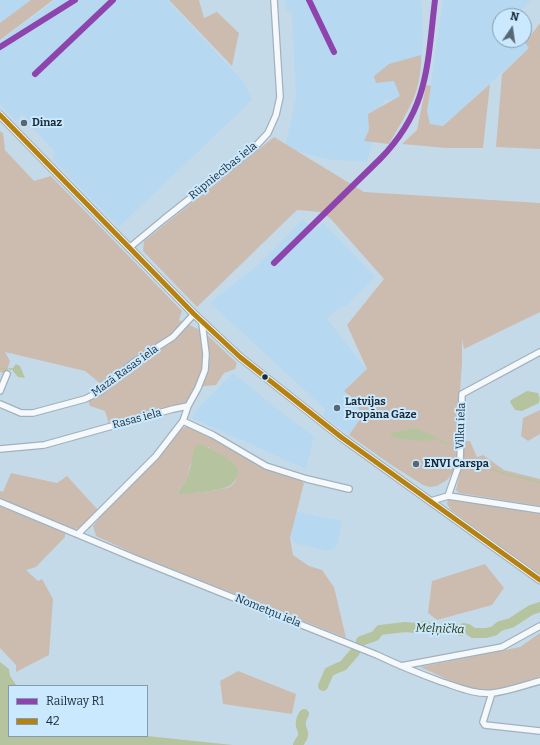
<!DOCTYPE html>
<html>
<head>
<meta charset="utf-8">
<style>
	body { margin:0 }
	#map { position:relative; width:540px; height:745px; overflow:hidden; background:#c5dae9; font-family:Bitter,serif }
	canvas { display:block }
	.legend { position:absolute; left:8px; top:685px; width:140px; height:52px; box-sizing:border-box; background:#cae9ff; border:1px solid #849dae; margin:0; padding:5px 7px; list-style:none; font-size:12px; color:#1c2b35 }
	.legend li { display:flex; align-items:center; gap:8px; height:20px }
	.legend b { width:20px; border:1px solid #849dae }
	.north { position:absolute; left:492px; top:8px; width:40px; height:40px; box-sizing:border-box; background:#cae9ff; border:1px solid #849dae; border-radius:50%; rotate:13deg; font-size:11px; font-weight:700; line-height:16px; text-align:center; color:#1c2b35 }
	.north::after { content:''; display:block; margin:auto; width:14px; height:18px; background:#576874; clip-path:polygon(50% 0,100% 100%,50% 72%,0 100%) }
</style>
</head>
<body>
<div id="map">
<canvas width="540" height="745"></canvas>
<ul class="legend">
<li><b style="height:5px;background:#8e44ad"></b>Railway R1</li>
<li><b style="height:5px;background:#b58110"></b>42</li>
</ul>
<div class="north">N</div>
</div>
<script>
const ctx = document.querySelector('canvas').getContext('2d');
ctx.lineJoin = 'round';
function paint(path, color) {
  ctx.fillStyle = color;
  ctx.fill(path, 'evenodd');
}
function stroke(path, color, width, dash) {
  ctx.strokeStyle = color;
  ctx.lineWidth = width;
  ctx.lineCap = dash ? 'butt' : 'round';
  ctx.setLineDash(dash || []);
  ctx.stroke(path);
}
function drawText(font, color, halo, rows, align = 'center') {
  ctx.font = font + ' Bitter,serif';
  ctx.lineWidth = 4;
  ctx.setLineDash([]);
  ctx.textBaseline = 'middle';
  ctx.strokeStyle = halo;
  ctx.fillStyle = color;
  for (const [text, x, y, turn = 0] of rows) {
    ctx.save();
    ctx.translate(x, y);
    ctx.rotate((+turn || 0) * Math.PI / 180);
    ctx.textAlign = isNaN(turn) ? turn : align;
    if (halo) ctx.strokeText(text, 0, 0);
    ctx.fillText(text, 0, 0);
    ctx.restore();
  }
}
const built = new Path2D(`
	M0,0h53l-53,33z
	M56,0h111l76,81 9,19 -133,127 -66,-67 2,-8 -24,-26 1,-2 -10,-10 -6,7 -16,-17v-63z
	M285,0h135l2,11 1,29 -2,28 -9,32h-28l-17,62 -41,-3 -41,-11 11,-50 -4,-85 -6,-3z
	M443,0h89l-16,16h-16v24h21l8,8 -86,78 -13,-2 -3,-13z
	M303,219l11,12 9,-9 52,55 -29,29 -6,1 -13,12 40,51 -23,21 14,12 2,16 -11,16 -26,-20 2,-6 -115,-106 49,-39z
	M233,373l57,46 24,17 -8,33 -114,-51 6,-10z
	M296,512l46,9 -5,24 -4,4 -5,2 -31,-7 -4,-3 -2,-6z`);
const green = new Path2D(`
	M31,0h22l-53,40v-17z
	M169,0h30l5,18 13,-6 22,21 -7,33z
	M540,23v126l-44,-2 6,-73 27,-26 -4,-5z
	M421,55c1,38 -14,57 -32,89l-25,-3 5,-11 -1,-16 32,-18 -6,-15 -18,2 -2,-7 15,-12z
	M490,84l-7,64h-37l-44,-4 15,-14 9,-45 5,1 -4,25 3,13 13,2z
	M0,131l3,2 2,17 29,31 17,-5 131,135 -3,9 25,12 33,31 -2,6 -11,4 -8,12 -21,2 -6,13 -5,4 -75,20 -4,-13 -15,-5 -2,-6 19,-11 -22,-18 -80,-19 5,9 -4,13 -6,-2z
	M274,137l90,55 176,11v109l-76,37 -2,-10v23l-4,61v35l-4,13 -7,9 -10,6 -7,1 -7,-2 -33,-21 -41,-29 11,-16 -2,-16 -14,-12 23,-22 -20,-44 37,-46 -54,-61 -10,-6 -23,-2 -100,97 -54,-56 1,-10z
	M540,410v24l-12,7 -7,-5 2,-18z
	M188,425l74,41 38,14 4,3 -14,55 3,17 16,11 13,4 12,17 12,51 -209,-83 -41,-19 -3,-10c18,-25 43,-44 64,-67 12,-12 16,-26 31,-34zM208,447l28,19c1,8 2,15 -5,20 -8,5 -42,8 -53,7l10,-17 2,-12z
	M464,441h6l7,16 6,-2 21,15 36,9v27l-81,-13 -3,-3 7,-29z
	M11,473l46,10 10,-7 31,34 -17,18 -6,1 -75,-30v-8l3,1z
	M448,499l92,15v61l-89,-65 -4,-6z
	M0,506l65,26v5l-29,30 -10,3 12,11 4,-2 11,20 -4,56 -33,17v-7l-16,-17z
	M485,564l19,24 -12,17 -55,15 -9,-7 4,-32z
	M540,633v46c-16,4 -33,11 -49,12 -23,0 -50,-15 -71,-24l100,-20z
	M238,671l58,23 -4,20 -69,-10 -3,-23z`);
const water = new Path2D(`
	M16,364l4,2 5,12 -7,-1 -5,-6v-3z
	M527,391l11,2c2,3 2,7 1,10l-17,8 -7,-1 -5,-8 1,-2z
	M416,428l18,8 2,3c-8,4 -36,0 -45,-2l-1,-4z
	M199,444c9,3 31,14 37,22 5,6 0,15 -5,19 -7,6 -42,9 -52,9l-1,-1 10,-17 7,-30z
	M0,662l9,7 1,7 7,10h-8v50h138l86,9h-233z`);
const stream = new Path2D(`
	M0,368l7,1
	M9,369h4
	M436,439l12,5
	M466,461l43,14 31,7`);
const river = new Path2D(`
	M361,641l14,-5 5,-6 25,-3 10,1 10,-2 13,4 13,-3 10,4 3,-3 4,1 5,4h13l8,-2 6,-5 11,-3 20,-13 9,-3
	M323,686l6,-14c5,-2 8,-5 14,-6l12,-14
	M298,745c1,-3 4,-6 5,-9 2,-7 -7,-9 1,-22`);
const minor = new Path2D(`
	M129,248l35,-29 90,-71 14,-15 8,-18 4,-18 -6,-97
	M0,391l7,-17
	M0,404l21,9h12l52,-14 16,-8 33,-29 39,-25 21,-23
	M183,421l30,14 53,31 41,13 42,10
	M0,449l44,-4 129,-36 15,-3
	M448,496l12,-34 2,-68 78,-42
	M431,501l17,-5 7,1 85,13
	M0,502l134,56 243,97c21,10 43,19 65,27 16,5 33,13 51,11 16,-2 32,-8 47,-12
	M78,534l78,-78 27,-35 5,-15 10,-18 7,-18 1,-16 -4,-31
	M401,666l101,-19 38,-21
	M492,693l-9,29 2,3 55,6`);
const tertiary = new Path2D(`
	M0,115l194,199 46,43 101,80 199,143`);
const bus1 = new Path2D(`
	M0,115l194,199 46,43 101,80 199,143`);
const rail1 = new Path2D(`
	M309,0l25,52
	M0,47l75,-47
	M35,74l78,-74
	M274,263l106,-104c49,-50 47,-93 55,-159`);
const markers = [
	[24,123,4,"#576874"],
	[265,377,3.5,"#1c2b35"],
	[337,408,4,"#576874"],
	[416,464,4,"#576874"]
];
const poiNames = [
	["Dinaz",32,123],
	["Latvijas",345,402],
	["Propāna Gāze",345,415],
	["ENVI Carspa",424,464]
];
const streetNames = [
	["Rūpniecības iela",223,171,-39],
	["Mazā Rasas iela",125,371,-36],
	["Rasas iela",137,419,-15],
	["Vilku iela",461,426,-88],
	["Nometņu iela",268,611,22]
];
const waterNames = [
	["Meļņička",440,629,2]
];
paint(built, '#b6d8f0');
paint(green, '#ccbcb0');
paint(water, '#b5c49e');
stroke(stream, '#b5c49e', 1.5);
stroke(river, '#b5c49e', 10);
stroke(minor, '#a1b1bd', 8);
stroke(tertiary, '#a1b1bd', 9);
stroke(minor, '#f6f9fc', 5.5);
stroke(tertiary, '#f6f9fc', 7);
stroke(bus1, '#b58110', 5);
stroke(rail1, '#8e44ad', 6);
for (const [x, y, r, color] of markers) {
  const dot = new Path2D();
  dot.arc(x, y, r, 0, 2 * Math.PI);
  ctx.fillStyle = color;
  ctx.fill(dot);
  stroke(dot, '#cae9ff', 1.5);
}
drawText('bold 11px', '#1c2b35', '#cae9ff', poiNames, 'left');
drawText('11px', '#1c2b35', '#cae9ff', streetNames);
drawText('italic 12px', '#2f3707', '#cae9ff', waterNames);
</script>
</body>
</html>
